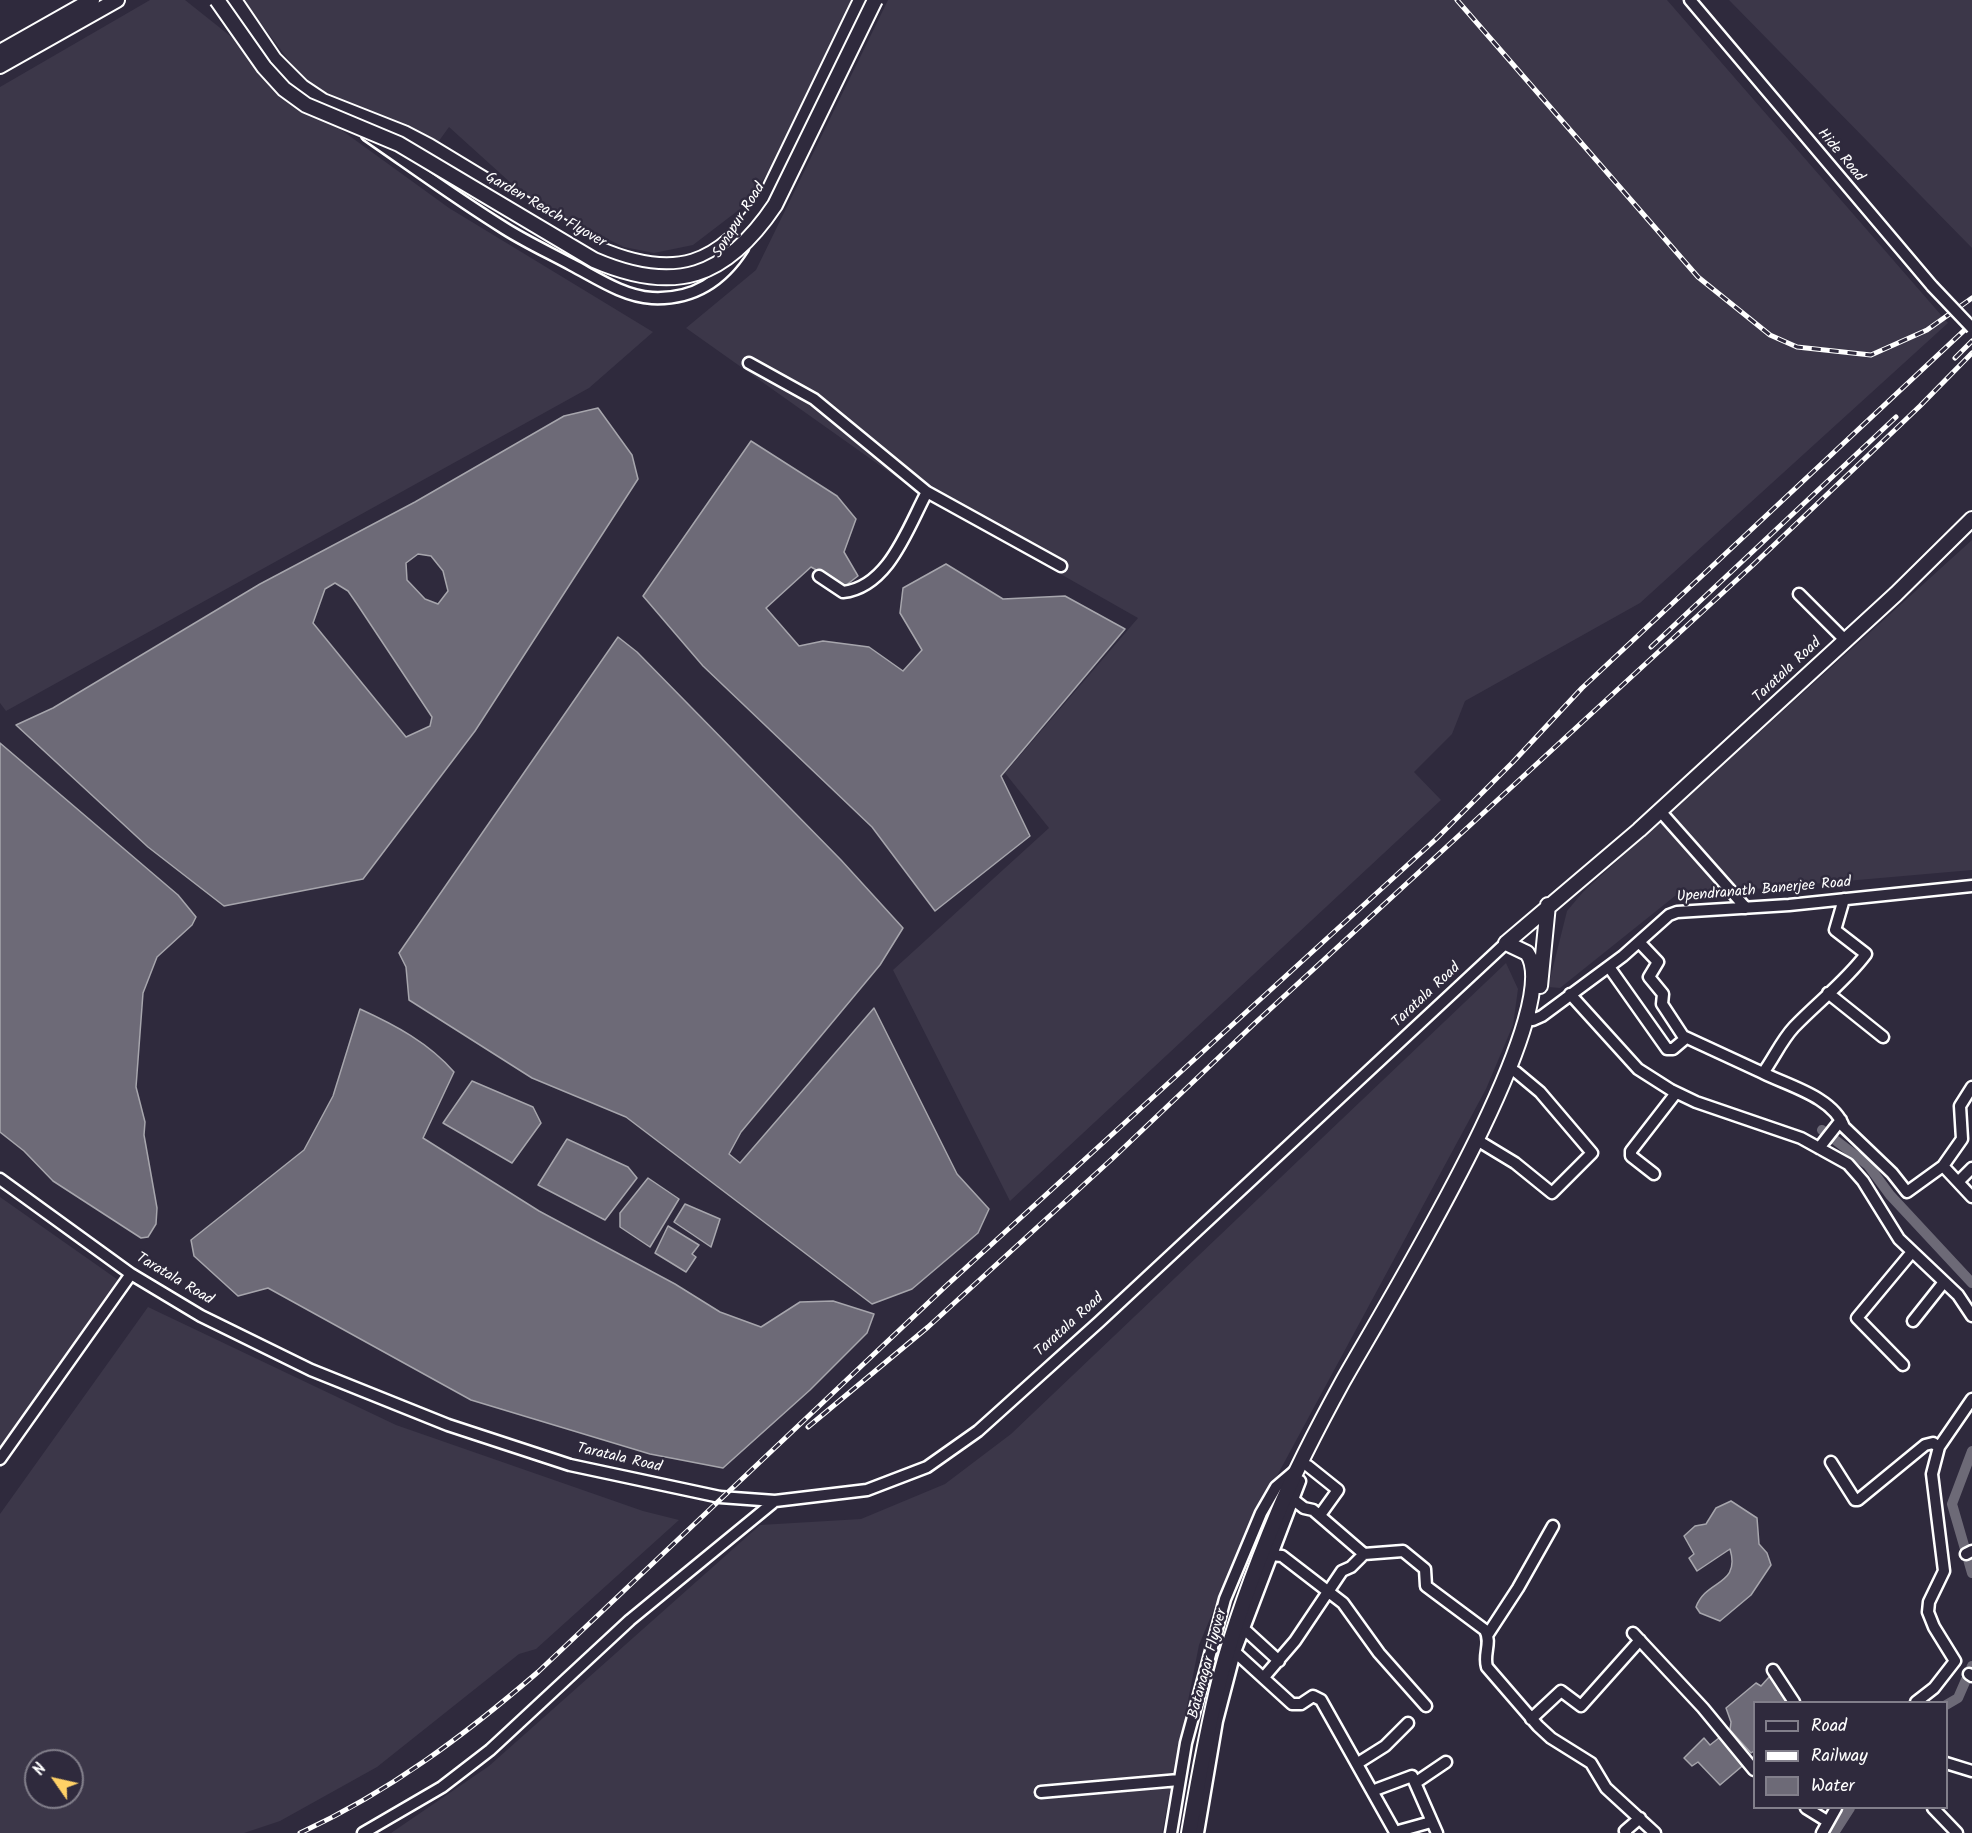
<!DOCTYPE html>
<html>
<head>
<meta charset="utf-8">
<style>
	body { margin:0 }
	#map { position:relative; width:1972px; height:1833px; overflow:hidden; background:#2f2a3d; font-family:Kalam,sans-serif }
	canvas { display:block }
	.legend { position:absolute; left:1753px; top:1701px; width:195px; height:108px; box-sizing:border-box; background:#2f2a3d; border:2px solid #827f8b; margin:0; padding:8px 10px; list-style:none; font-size:18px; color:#fff }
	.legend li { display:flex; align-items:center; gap:12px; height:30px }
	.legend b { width:30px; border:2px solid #827f8b }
	.north { position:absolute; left:24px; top:1749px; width:60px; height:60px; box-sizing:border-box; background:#2f2a3d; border:2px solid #827f8b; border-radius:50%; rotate:304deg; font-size:16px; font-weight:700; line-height:24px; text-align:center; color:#fff }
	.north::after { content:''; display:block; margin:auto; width:21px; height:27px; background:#ffd166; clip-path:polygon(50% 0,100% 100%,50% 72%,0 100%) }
</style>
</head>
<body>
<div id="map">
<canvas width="1972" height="1833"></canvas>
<ul class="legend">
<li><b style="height:8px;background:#2f2a3d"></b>Road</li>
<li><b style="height:8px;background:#fff"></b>Railway</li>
<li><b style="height:16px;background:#6d6a77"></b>Water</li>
</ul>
<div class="north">N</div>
</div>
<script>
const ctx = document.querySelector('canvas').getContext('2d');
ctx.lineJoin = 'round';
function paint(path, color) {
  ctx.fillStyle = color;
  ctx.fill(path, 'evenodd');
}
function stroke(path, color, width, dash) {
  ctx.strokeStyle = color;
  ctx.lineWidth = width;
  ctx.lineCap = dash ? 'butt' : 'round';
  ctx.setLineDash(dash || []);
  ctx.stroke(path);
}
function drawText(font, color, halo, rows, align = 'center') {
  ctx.font = font + ' Kalam,sans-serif';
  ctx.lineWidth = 5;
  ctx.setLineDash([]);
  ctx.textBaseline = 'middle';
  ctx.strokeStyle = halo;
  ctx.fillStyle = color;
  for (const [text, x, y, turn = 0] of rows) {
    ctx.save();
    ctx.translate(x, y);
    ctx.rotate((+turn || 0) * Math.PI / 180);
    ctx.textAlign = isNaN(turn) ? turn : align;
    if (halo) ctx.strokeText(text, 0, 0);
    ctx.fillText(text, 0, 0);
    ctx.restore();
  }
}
const built = new Path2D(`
	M150,0h35l83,66 32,34 149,108 204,124 -64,56 -583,323 -6,-8v-616z
	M243,0h611l-86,173 -24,33 -51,39 -39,8 -30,-6 -91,-44 -84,-76 -13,18 -130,-62z
	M888,0h779l281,323 -308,280 -175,98 -13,33 -38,38 27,28 -431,401 -117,-231 156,-142 -44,-55 133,-155 -215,-122 -237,-168 70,-58z
	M1729,0h243v248z
	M1972,540v330l-297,26 -115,92 -12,-1 19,-76 16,-19z
	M1506,963l12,26 -5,36 -27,64 -241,446 -46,110 -37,188h-771l98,-67 271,-241 101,-6 84,-35 66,-50z
	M0,1197l121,85 -121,169z
	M148,1307l248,118 247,86 36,9 -143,129 -17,5 -142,113 -97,54 -36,12h-244v-319zM36,1761h36v36h-36z`);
const water = new Path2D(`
	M598,408l34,47 6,24 -163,252 -112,148 -139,27 -76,-59 -132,-122 37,-17 207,-124 155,-82 149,-86zM418,554l13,2 12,15 5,20 -10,13 -13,-5 -18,-19 -1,-17zM335,583l13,8 9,13 75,113 -2,9 -24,11 -93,-114 12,-34z
	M751,441l86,55 19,23 -12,33 14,24 -13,10 -34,-19 -45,41 33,38 24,-5 46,6 34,24 19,-21 -22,-37 3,-25 43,-24 57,35 62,-3 60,33 -124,147 29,60 -95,75 -63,-84 -169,-161 -60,-70z
	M618,637l19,15 204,208 62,68 -23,37 -139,167 -12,22 11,9 134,-155 83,166 32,35 -11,24 -66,56 -40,15 -246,-187 -94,-39 -123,-78 -3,-33 -7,-14z
	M0,743l178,152 18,22 -4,8 -35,32 -14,36 -7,94 9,35 -1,13 13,73 -1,16 -8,13 -7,1 -88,-57 -29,-30 -24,-19z
	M360,1009c35,16 69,34 94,63l-31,66 116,73 136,73 45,28 41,15 39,-25 33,-1 41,13 -7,19 -57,57 -87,78 -73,-14 -179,-54 -203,-112 -30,8 -44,-40 -3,-16 113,-90 29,-54z
	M472,1081l61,26 8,16 -29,40 -69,-40z
	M567,1139l61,28 9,11 -32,42 -67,-35z
	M648,1178l31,21 -29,48 -30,-20v-14z
	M685,1204l35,15 -9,28 -37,-25z
	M668,1226l31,19 -7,9 4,3 -10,15 -31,-19z
	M1731,1501l26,17 2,26 8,9 4,12 -20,30 -31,26 -20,-8 -4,-6c10,-28 45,-21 34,-58l-33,22 -8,-13 5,-4 -10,-18 11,-10 11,-2 10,-16z
	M1770,1676l21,26h-37v49l-3,2 -21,-23 1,-8 -5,-14 30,-25 5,3z
	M1724,1734l23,28 -27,23 -22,-23 -6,4 -8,-8 20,-20 6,7z`);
const canal = new Path2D(`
	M1822,1130l46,35 22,30 82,88
	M1972,1451l-20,53 20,69
	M1946,1705l12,-7 14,-32
	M1834,1833l16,-25`);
const minor = new Path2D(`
	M1690,0l242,286
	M367,135c45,31 90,64 137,93 22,14 46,25 68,37 25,13 51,31 80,33 42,2 70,-17 91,-50
	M749,363l65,36 113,93 134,74
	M819,576l24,16c46,-5 65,-65 84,-100
	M1799,594l46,46
	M1660,811l86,97
	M1639,942l19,20 -9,15 14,17 -1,10 21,32 80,37c11,-15 18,-32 31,-46 24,-25 52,-46 72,-73l-31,-24 9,-31
	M1609,967l58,82h6l13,-11
	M1828,993l55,44
	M1570,994l68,75 33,21 25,12 105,36 47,26 15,17 36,58 59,56 14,21
	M1528,1010l5,10 9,-4 81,-60 46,-41 8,-3 112,-7 183,-19
	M1763,1073c26,13 70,24 81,54l48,46 15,19 36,-26
	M1972,1087l-12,19 2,33 -19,27 29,31
	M1482,1143l33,20 37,30 40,-40 -52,-61 -24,-20
	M1819,1148l22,-28
	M1654,1174l-23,-18v-5l45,-58
	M0,1179l131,95 70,42 110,54 137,55 122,40 150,32 55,4 92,-11 60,-23 51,-36 121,-109 407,-379
	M1958,1182l14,-14
	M1913,1321l31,-39
	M1903,1365l-46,-47 55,-66
	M0,1459l131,-185
	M1831,1462l24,38h3l67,-55 8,-2 6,4
	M1308,1466l30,24 -18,25
	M1295,1501l9,7 9,2 51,44
	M1966,1554l6,-3
	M1270,1555l12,1 61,47 36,50 47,53
	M1243,1628l36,33
	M1633,1633l70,75 51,62
	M1488,1634l30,-46 35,-62
	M1235,1652l57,52h9l12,-8 8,4 74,132 36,-10
	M1773,1670l21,32
	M1969,1674l3,2
	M1264,1677l31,-36 47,-70 9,-4 13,-13 39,-3 22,18 1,17 59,44c7,13 -2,24 2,37l51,59 13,12 40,25 15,25 49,45
	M1916,1702l18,-14 21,-27 -21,-34 -6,-15 1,-10 15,-31 -12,-97 7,-27 33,-48
	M1531,1719l30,-28 20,15 59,-66
	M1358,1763l27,-17 23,-23
	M1946,1763l26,8
	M1415,1783l31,-21
	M1372,1791l40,-15 25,57
	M1041,1792l138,-12
	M1806,1808l21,13
	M1933,1808l24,25
	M363,1833l79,-46 48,-37 140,-130 145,-119
	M1171,1833l15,-90 39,-144 36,-86 15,-26 20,-17
	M1198,1833l19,-112 18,-69 65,-171
	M1626,1833l-1,-2 15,-13
	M1822,1833l14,-25`);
const major = new Path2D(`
	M234,0l40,59 28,28 21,14 81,32 25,13 170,103c75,32 120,18 166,-50l96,-199
	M0,52l92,-52
	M0,66l117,-66
	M1506,943l133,-113 257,-236 76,-75
	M1540,986l8,-81
	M1189,1833c9,-52 18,-104 31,-155 15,-58 36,-113 59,-168 18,-44 41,-87 64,-129 35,-63 226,-370 184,-428l-21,-10`);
const rail = new Path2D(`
	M1457,0l241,277 72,58 27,12 74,8 56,-25 45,-32
	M1955,358l17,-17
	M1651,647l245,-230
	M808,1427l120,-100 185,-169 141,-134 499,-459 167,-159 52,-53
	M300,1833c89,-41 165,-98 238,-161l409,-387 489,-446 77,-77 69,-74 390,-365`);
const minorBridge = new Path2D(`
	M1932,286l40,42`);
const majorBridge = new Path2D(`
	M217,0l47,67 20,22 22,16 93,39 195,116c81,35 132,18 181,-55l100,-205`);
const streetNames = [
	["Hide Road",1840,156,50],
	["Garden Reach Flyover",545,211,30],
	["Sonapur Road",740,221,-58],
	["Taratala Road",1788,671,-43],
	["Upendranath Banerjee Road",1764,891,-5],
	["Taratala Road",1427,996,-43],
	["Taratala Road",174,1280,31],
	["Taratala Road",1070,1326,-42],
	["Taratala Road",619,1459,13],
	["Batanagar Flyover",1209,1664,-75]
];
paint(built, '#3c3749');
paint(water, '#6d6a77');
stroke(water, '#a7a6ad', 1.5);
stroke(canal, '#6d6a77', 10);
stroke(minor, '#fff', 15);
stroke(major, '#fff', 18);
stroke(minor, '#2f2a3d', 10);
stroke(major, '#2f2a3d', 14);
stroke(rail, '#fff', 5);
stroke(rail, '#2f2a3d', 3, [9]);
stroke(minorBridge, '#fff', 15, []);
stroke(majorBridge, '#fff', 18, []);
stroke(minorBridge, '#2f2a3d', 10);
stroke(majorBridge, '#2f2a3d', 14);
drawText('15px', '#fff', '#2f2a3d', streetNames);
</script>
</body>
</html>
